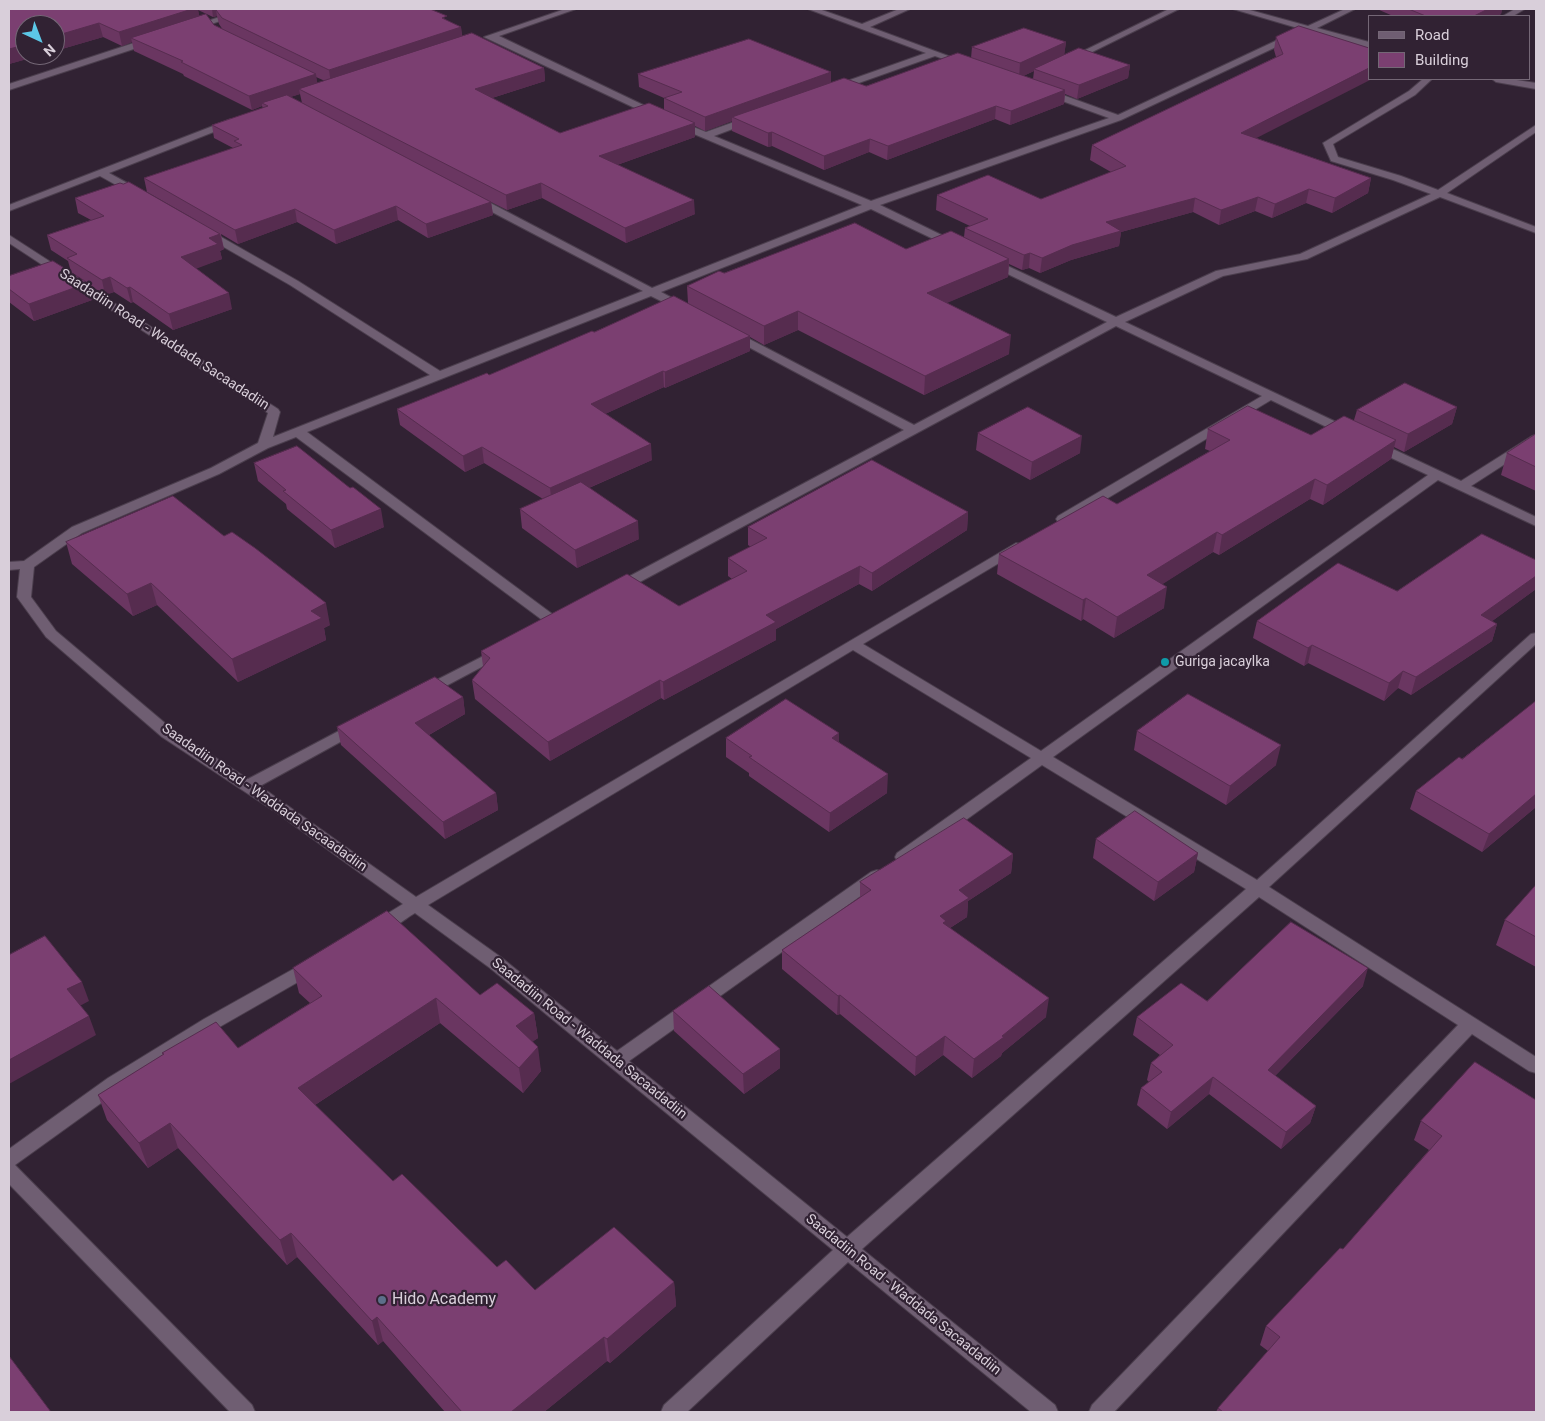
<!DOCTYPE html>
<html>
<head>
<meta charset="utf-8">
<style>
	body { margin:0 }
	#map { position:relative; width:1545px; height:1421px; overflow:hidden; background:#312233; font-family:Roboto,sans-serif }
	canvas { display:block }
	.frame { position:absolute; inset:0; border:10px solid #d9cfda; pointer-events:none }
	.legend { position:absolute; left:1368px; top:15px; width:162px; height:65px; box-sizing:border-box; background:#312233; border:1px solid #746776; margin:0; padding:6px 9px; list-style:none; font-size:15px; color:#d9cfda }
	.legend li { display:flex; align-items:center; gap:10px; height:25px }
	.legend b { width:25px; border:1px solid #746776 }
	.north { position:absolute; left:15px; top:15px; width:50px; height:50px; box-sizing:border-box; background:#312233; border:1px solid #746776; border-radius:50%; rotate:137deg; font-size:14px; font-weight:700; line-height:20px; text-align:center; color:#d9cfda }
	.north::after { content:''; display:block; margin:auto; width:18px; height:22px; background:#5cc7e7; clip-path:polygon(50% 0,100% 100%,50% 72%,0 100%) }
</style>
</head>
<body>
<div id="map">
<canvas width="1545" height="1421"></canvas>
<div class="frame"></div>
<ul class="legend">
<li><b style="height:6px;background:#6f5e72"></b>Road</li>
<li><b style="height:14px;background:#7b3f71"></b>Building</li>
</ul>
<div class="north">N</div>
</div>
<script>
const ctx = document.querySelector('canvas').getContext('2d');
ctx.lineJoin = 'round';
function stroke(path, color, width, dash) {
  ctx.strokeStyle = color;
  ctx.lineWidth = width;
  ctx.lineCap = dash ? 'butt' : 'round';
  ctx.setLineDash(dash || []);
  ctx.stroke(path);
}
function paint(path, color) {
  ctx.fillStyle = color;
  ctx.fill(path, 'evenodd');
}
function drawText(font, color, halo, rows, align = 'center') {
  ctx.font = font + ' Roboto,sans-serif';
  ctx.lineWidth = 4.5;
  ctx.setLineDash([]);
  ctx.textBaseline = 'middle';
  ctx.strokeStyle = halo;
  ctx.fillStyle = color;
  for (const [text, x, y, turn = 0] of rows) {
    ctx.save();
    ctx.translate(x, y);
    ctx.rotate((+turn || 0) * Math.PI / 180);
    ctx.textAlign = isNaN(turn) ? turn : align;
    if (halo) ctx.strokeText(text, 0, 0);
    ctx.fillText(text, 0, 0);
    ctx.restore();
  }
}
const street = new Path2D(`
	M243,9h12l-61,21 -7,-2z
	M565,9h11l-77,27 161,77v4h-6l-170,-80z
	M808,9h11l43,15 37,-15h11l-40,18 100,37 -4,3 -31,-11 -96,34h-6v-4l93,-33z
	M1169,9h10l-105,52 -7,-2z
	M1233,9h13l62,17 37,-17h10l-38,19 52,14v6l-59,-17 -189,89 -241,85 78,38 1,2 -1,2h-8l-79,-38 -210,83 28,15 2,2 -2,2h-8l-30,-15 -344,136 252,187 2,3 -2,3h-10l-253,-188 -28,11 -49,26 -137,59 -48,34 -3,30 25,34 116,98 76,50 104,-55h10l3,3 -3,3 -102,56 156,111 600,-354 5,1 2,3 -2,3 -158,94 178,107 387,-276 -58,-27 -2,-3 2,-3h8l83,39 71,-45 4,-1v9l-65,42 65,31v9l-98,-46 -385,277 204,123 274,-246 5,-1v11l-267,243 267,170v16l-7,-2 -57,-37 -358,378h-25l3,-7 366,-380 -199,-128 -397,352 193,156 3,7h-27l-183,-150 -161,150h-26l3,-7 169,-155 -343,-282 -75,-55c-12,7 -29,23 -43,18l-3,-4 3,-4 31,-19 -126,-91 -115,-76 -116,-100 -29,-40 3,-28 -11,1v-8l15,-1 48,-34 139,-59 47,-25 10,-30 -259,-170v-8l269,174 2,3 -7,25 157,-62 -140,-90 -89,-51 -1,-2 1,-2h8l89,51 142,90 203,-80 -172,-90v-4h8l173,91 210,-83 -187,-79v-4h6l25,10 42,-15h6v4l-40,15 157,65 238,-83 -66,-24v-4h6l69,25 183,-86zM853,650l178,108 -134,95 -2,4 2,4 6,2 6,-2 133,-96 204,124 -399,348 -218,-176 254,-181 2,-4 -2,-4 -6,-2 -6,2 -254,179 -115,-93 -74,-53z
	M1515,9h10l-12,7h-10z
	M152,37l4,3 -1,2 -146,48v-6z
	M1423,79h9l-17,16 -82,49 5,13 63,19 37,14 98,-65v7l-89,61 89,34v6l-96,-36 -133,62 -84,17 -98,46 226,107 2,3 -2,3h-8l-72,-35 -203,122h-10l-2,-3 2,-3 204,-120 -146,-70 -493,265 -5,1 -7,-4 2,-3 291,-155 -176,-94 -2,-2 2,-2h8l178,93 193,-103 -120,-58 -1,-2 1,-2h8l121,57 100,-46 84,-17 131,-60 -38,-14 -62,-19 -8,-18 86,-52z
	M1492,79h18l26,4v6l-40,-7z
	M231,119l3,1v4l-125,49 33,18v4h-8l-34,-19 -91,35v-6z
	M501,647l5,1 2,3 -2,3 -77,41h-10l-2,-3 2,-3z
	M313,958l6,2 3,5 -3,5 -103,59 -94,59 -107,77 237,240 3,7h-25l-221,-228v-35l99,-71 96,-59z`);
const wall = new Path2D(`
	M9,9h421l18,12 13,6 1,9 82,32 1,13 -53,17 68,35 104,-23v-12l-25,-11 -1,-13 193,-2v10l35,4 105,-28 1,-11 94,-5 -2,13 66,10 -2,13 -51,21 -12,-5 -1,10 -54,21 -15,-6 -108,41 -18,-8 -45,18 -52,-24 -4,1 -36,-16v-10l-27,10 -10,-5v11l-78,28 78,49 -69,29 -84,-45 -35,12 -16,-8 2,13 -65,23 -30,-18 -62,24 -39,-22 -59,22 -17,-10 3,15 -4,2 2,8 -26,9 36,41 -59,21 -40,-28 -2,1 -17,-11 -9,3 -17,-11 4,16 -58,21 -25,-19v-26l62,-4 -3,-11 -17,-11 -4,-15 44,-15 -13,-7 -3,-15 121,22 -49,-28 -3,-14 89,-30 -19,-10 -2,-13 51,-17 -1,-2 -10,4 -68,-34 -1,-2 -49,-23 -2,-9 -10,4 -19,-9 -48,14v-26l-30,30h16l-32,9zM198,10l15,7 4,-1 2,8 4,6 -9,-5 -15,-9zM1034,71l-1,8 -10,-3zM316,77l9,4 -8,3zM300,94l2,9 -12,-6z
	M1377,9h125l-1,5 -4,2h-104z
	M1299,26l-43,112 115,40 -3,15 -36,20 -26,-10 -34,15 -17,-7 -36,14 -26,-13 -72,20 -2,14 -48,14 -31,13 -11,-5 -7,2 -13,-6 -1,13 -62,26 63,51 -85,41 -126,-65 -34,15 -14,-8v14l-85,37 -1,-1 -59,27 47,46 -63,28 50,51 -62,29 -55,-40 -2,-19 23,-10 -59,-36 -19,9 -65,-47 -3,-16 92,-34 105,-43 94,-29 -1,-17 37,-13 182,-24 58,-12 1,-9 5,-2 -34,-16 1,-15 104,4 70,-27 -21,-12 2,-15 184,-88 -2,-7 2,-13z
	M1457,407l-5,17 -48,28 -10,-5 -3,12 -68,46 -13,-6 -91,56 -6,-3 -51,32 2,24 -50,30 -31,-19 -2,2 -84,-47 2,-20 118,-50 93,-53 -5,-2 3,-20 103,6 43,-15 3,-10z
	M978,433l102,20 -50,27 -54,-30z
	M1536,434v57l-35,-16 6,-22z
	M254,463l96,25 34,39 -49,21 -48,-39 -1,-5 -28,-23z
	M968,512l-1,18 -95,61 -13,-7 -83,45v11l-112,60 -3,-2 -111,63 -75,-62 -3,-19 11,-14 -2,-15 198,-45 53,-27 -4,-3v-18l23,-11 -3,-2v-18z
	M66,542l264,83 -6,3 2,12 -88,42 -81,-77 -24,11 -61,-52z
	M1536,560v29l-44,32 5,3 -5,17 -81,54 -13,-7 -14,13 -76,-38 -4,3 -51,-28 4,-17 140,-30z
	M463,697l2,17 -36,21 67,58 2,17 -53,29 -104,-94 -4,-18z
	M1536,701v106l-54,45 -72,-43 6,-18 46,-32z
	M1137,731l139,34 -50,40 -92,-55z
	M839,733v9l48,51 -58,39 -80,-56v-3l-23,-16v-19z
	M1096,839l102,14 -4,19 -40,29 -61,-43z
	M1013,854l-2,19 -43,28 -1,16 -17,11 96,89 -44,36 -1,3 -29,22 -29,-23 -28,21 -75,-62 -3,1 -55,-46v-19l78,-52v-16z
	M1536,885v82l-40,-22 9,-25z
	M293,968l187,27 54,18 4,25 -5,3 8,30 -18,22 -83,-70 -125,82 78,76 104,86 38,23 139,-8 2,24 -66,57 -3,-2 -63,51h-99l-62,-71 -5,4 -81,-88 -10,8 -109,-117 -30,20 -41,-48 -9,-25 65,-40 -1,-2 76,-5 72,-45 -11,-10z
	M1363,986l-88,90 41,30 -6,17 -29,26 -72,-55 -42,35 -30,-24 4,-17 8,-6 -2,-2 4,-17 9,-8 -27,-20 4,-18 70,-16z
	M673,1011l107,57 -36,26 -70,-63z
	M1475,1062l61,350h-320l2,-4 50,-57 -8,-6 6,-19 77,-77 86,-99 -15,-10 7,-19z`);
const shadedWall = new Path2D(`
	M192,9h6l2,12 -69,17 1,4 -10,4 -3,-14z
	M212,9h26l-22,1 1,6 -4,1z
	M1488,9h14l-1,5 -4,2h-23z
	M99,23l4,14 -48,14v-15z
	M461,27l1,14 -131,43 -2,-14z
	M1066,42l-2,15 -30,12v2l-15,7 1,-15z
	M25,45v10h16l-32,9v-15z
	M1130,65l-2,13 -51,21 2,-14z
	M544,68l1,13 -69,22 -1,-14z
	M1369,68v11h3l-133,68 2,-14z
	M831,72v14l-99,31v4l-27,10v-14z
	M316,74l2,14 -19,1 1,5 -34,11 -4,-2v3l-10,4 -3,-14z
	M1065,90l-1,14 -54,21 1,-14z
	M996,106l-1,13 -108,41 1,-14z
	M695,123v14l-95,34 -1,-15z
	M772,132v14l-4,1v-14z
	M870,139l-1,13 -45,18v-14z
	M1371,178l-3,15 -36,20 3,-15z
	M541,183l1,15 -35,12 -1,-15z
	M1309,189l-3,14 -34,15 3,-14z
	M1258,197l-3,14 -36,14 2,-15z
	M1195,198l-2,14 -72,20 -2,14 -48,14 -31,13 2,-15 64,-36z
	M694,200l1,14 -69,29 -1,-15z
	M491,202l2,13 -65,23 -2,-14z
	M396,206l2,14 -62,24 -2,-14z
	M295,209l2,13 -59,22 -3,-14z
	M220,234l4,15 -4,2 2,8 -37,14 -4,-16 28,-19z
	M1030,253l-1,15 -7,2 2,-15z
	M1009,259l-1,18 -82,35 1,-19z
	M110,277l4,15 -9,3 -3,-15z
	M88,283l4,17 -58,21 -5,-17z
	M130,287l3,15 -2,1 -4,-15z
	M229,293l3,16 -59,21 -4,-16z
	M798,311v19l-34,15v-19z
	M1011,335l-2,19 -85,41 1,-19z
	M750,336v15l-85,37v-16z
	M663,371l1,16 -72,33 -1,-16z
	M1457,407l-5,17 -48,28 4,-18z
	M1082,436l-2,17 -50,27 2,-18z
	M1396,440l-5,19 -68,46 4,-20z
	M651,444l1,16 -100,44 -2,-16z
	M482,447l2,16 -19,9 -2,-16z
	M1315,479l-5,20 -91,56 3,-20z
	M381,509l3,18 -49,21 -4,-18z
	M968,512l-1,18 -95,61v-18z
	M638,521l1,18 -62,29 -2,-18z
	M1217,532l-4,20 -69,44 3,-21z
	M860,566l-1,18 -83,45v11l-112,60 -1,-18 103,-67z
	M1536,576v13l-60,44 5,-18z
	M151,583l6,22 -24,11 -6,-22z
	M1167,587l-3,21 -50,30 3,-21z
	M1086,598l-3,21 -2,2 2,-21z
	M326,603l4,22 -6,3 2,12 -88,42 -6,-23 79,-48z
	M1497,624l-5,17 -81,54 5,-18z
	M1312,645l-4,18 -4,3 4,-18z
	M1403,671l-5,17 -14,13 5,-18z
	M660,680l1,18 -111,63 -2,-19z
	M463,697l2,17 -47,27 -3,-18z
	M839,733v19l-7,-14z
	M1281,745l-5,20 -50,40 4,-19z
	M888,774l-1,19 -58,39 1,-19z
	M496,793l2,17 -53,29 -2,-17z
	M1536,794v13l-54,45 7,-18z
	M1198,853l-4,19 -40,29 4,-19z
	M1013,854l-2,19 -43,28 -1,16 -22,14 -5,-15 19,-26z
	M1368,968l-5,18 -100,102 5,-18z
	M82,982l7,19 -15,8 -7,-20z
	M840,995v19l-3,1 1,-19z
	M436,998l4,25 -136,89 -6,-24z
	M1049,998l-3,19 -44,36 -1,3 -29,22 2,-19z
	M534,1013l4,25 -19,13 -3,-25z
	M89,1016l7,19 -87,49v-24z
	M945,1036l-2,19 -28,21 1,-19z
	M538,1047l3,24 -18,22 -4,-25z
	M780,1049v19l-36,26 -1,-20z
	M1213,1077l-4,17 -42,35 4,-17z
	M1316,1106l-6,17 -29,26 5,-17z
	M170,1123l8,25 -30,20 -9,-25z
	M291,1233l6,24 -10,8 -7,-25z
	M674,1282l2,24 -66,57 -3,-24z
	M377,1317l6,24 -5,4 -6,-24z
	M604,1337l3,24 -63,51h-33z`);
const building = new Path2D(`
	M9,9h183l-73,23 -20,-9 -44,13v-11h-30v20l-16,4z
	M222,9h208l17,7 -5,2 19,9 -132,43 -107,-52 -6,-8z
	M1409,9h79l-14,7h-48z
	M206,14l8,11 102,49 -67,22 -68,-34 2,-1 -52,-23z
	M1299,26l70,22v20l-128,65 130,45 -36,20 -26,-9 -34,15 -17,-7 -37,13 -26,-12 -89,24 15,9 -49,14 -30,13 -12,-5 -6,2 -59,-27 23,-9 -51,-24 51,-20 53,24 85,-33 -34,-21 191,-91 -7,-17z
	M1024,28l42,14 -46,21 -48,-16z
	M472,33l72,35 -69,21 85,44 89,-30 46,20 -96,33 95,44 -69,28 -84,-45 -35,12 -207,-106z
	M749,39l82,33 -126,45 -41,-19 18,-6 -44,-18z
	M1079,48l51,17 -51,20 -45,-16z
	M958,53l107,37 -54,21 -15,-5 -108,40 -18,-7 -46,17 -52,-24 -4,1 -36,-16 112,-39 22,8z
	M287,95l204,107 -65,22 -30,-18 -62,24 -39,-21 -60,21 -91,-52 98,-33 -8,-4 5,-2 -27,-14 56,-19 -6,-3z
	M129,182l91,52 -11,4 9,6 -37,13 48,36 -60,21 -39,-27 -3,1 -17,-11 -8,3 -35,-22 10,-4 -30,-19 57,-19 -29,-18 45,-15 3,1z
	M855,223l51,26 45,-18 58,28 -82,34 84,42 -86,41 -127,-65 -34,15 -77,-40 32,-15 5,2z
	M53,261l35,22 -59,21 -20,-15v-13z
	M674,296l76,40 -85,36 -2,-1 -72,33 60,40 -101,44 -68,-41 -19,9 -66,-47 90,-36 2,2 103,-44 2,1z
	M1405,383l52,24 -49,27 -51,-24z
	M1248,406l63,29 33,-19 52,24 -69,45 -12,-6 -93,56 -5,-3 -70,43 20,12 -50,30 -31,-19 -3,2 -84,-46 104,-58 14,8 113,-64 -22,-11z
	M1028,407l54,29 -50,26 -54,-29z
	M1536,434v33l-29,-14z
	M297,446l53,42 3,-1 28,22 -50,21 -48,-39 3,-1 -32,-27z
	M872,460l96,52 -96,61 -12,-7 -94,49 10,7 -113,60 -3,-2 -112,62 -76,-62 18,-22 -9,-7 146,-77 52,32 68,-35 -19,-13 39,-20 -19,-11z
	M581,482l57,39 -63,29 -55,-41z
	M173,496l51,40 8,-4 23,16 71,55 -15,8 11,7 -90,41 -81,-76 -24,11 -61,-52z
	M1482,534l54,26v16l-55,39 16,9 -81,53 -13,-6 -14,12 -77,-38 -4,3 -51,-27 81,-58 59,28z
	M435,677l28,20 -48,26 81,70 -53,29 -106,-95z
	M1188,694l93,51 -51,41 -93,-55z
	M786,699l53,34 -7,5 56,36 -58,39 -81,-56 3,-1 -26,-18z
	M1536,701v93l-47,40 -73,-43 43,-34 3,2z
	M1135,811l63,42 -40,29 -62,-43z
	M964,818l49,36 -54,36 10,8 -29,18 6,5 -3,2 106,75 -47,38 2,1 -30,22 -29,-23 -29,21 -76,-62 -2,1 -56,-46 89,-60 -11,-8z
	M1536,885v52l-31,-17z
	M387,911l93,84 17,-12 37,30 -18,13 22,21 -19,21 -83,-70 -138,90 95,93 9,-7 95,93 9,-7 29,30 79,-63 60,55 -67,57 -3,-2 -93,75h-49l-85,-95 -5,4 -81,-88 -11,7 -110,-117 -31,20 -41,-48 66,-41 -2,-1 54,-31 22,26 84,-52 -29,-28z
	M1291,922l77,46 -100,102 48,36 -30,26 -73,-55 -42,35 -30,-24 21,-16 -11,-9 22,-18 -36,-28 44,-34 26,18z
	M45,936l37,46 -15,7 22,27 -80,44v-105z
	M709,986l71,63 -37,25 -70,-63z
	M1475,1062l61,38v311l-1,1h-312l-5,-4 62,-71 -14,-11 74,-78 3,1 99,-113 -21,-15z
	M9,1356l42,56h-42z`);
const markers = [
	[1165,662,5,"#0f9aa8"],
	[382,1300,5,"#5c6f8a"]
];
const streetNames = [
	["Saadadiin Road - Waddada Sacaadadiin",164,340,33],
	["Saadadiin Road - Waddada Sacaadadiin",264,798,35],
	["Saadadiin Road - Waddada Sacaadadiin",589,1039,39],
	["Saadadiin Road - Waddada Sacaadadiin",903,1295,39]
];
const poiNames = [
	["Guriga jacaylka",1175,662]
];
const nearPoinames = [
	["Hido Academy",392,1300]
];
stroke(street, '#4b3e4d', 2);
paint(street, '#6f5e72');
paint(wall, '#6a3661');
paint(shadedWall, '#562c4f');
paint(building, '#7b3f71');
stroke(building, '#562c4f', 1);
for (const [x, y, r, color] of markers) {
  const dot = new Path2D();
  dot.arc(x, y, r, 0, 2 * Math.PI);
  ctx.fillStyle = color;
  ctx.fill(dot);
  stroke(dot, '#312233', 2);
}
drawText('14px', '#d9cfda', '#312233', streetNames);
drawText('14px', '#d9cfda', '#312233', poiNames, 'left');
drawText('16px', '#d9cfda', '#312233', nearPoinames, 'left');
</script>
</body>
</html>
